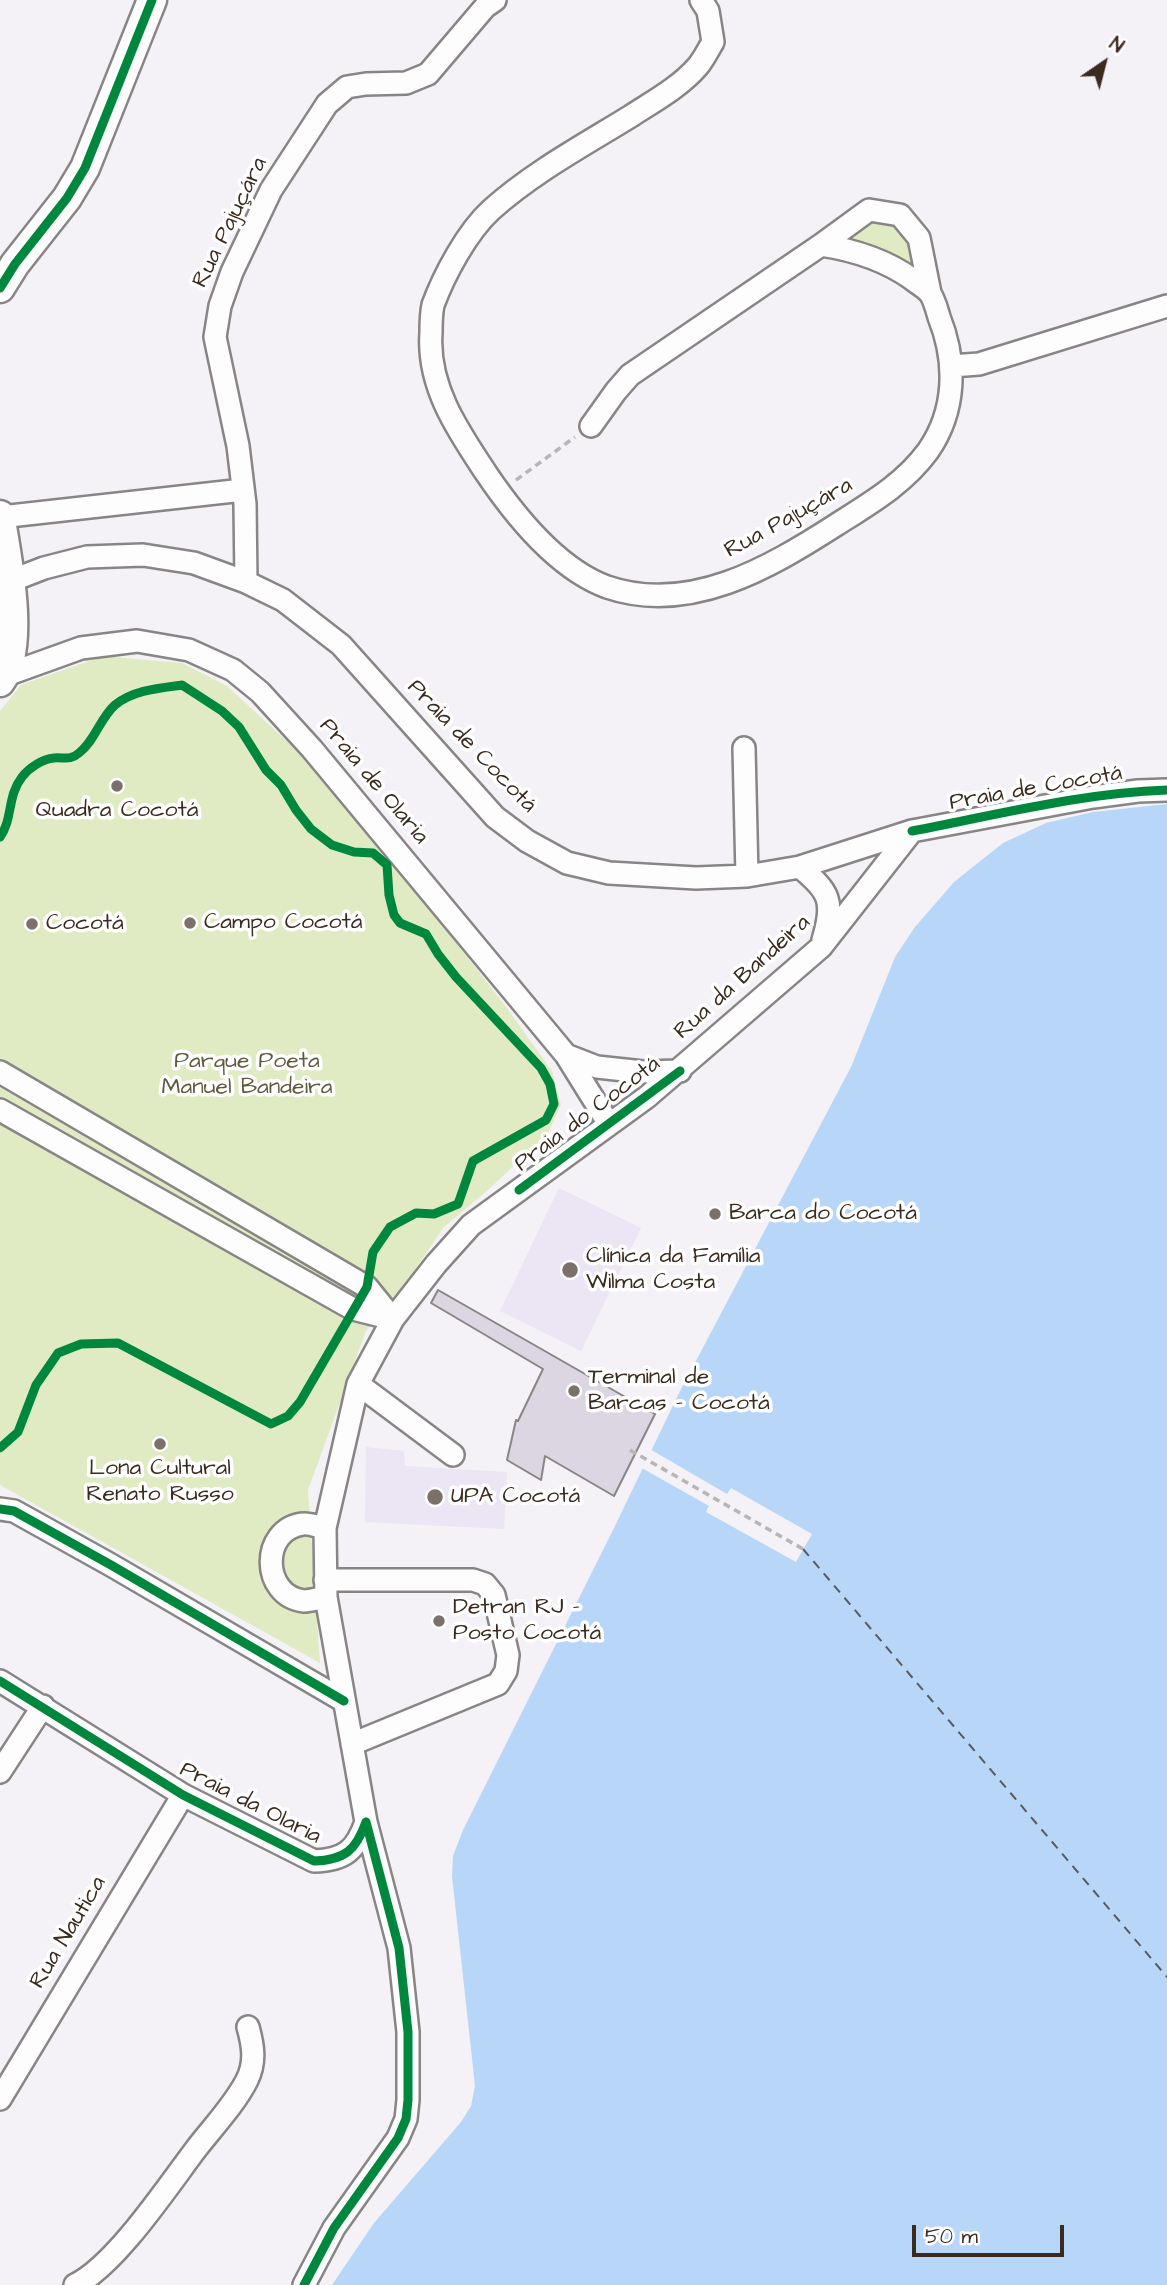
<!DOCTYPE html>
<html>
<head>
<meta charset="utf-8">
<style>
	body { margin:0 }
	#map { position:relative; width:1167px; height:2285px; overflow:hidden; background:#f4f1f7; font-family:"Architects Daughter",sans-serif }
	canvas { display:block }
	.north { position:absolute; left:1069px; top:28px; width:70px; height:70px; -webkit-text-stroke:5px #fff; paint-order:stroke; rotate:35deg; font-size:19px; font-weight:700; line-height:28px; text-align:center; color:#3b2a1e }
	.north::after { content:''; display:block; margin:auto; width:24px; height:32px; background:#3b2a1e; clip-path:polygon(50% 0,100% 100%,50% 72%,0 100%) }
	.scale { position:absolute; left:912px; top:2225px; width:152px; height:32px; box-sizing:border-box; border:4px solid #3b2a1e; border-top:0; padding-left:9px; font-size:21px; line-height:24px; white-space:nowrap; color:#3b2a1e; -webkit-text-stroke:5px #fff; paint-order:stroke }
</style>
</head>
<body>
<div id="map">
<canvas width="1167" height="2285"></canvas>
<div class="north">N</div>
<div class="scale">50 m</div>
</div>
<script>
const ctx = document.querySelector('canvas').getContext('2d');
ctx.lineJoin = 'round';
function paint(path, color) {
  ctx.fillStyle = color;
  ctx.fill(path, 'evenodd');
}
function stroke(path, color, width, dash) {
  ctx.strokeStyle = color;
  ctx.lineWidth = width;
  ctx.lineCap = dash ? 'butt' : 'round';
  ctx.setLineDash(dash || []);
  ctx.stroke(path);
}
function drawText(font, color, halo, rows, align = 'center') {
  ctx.font = font + ' "Architects Daughter",sans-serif';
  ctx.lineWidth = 7;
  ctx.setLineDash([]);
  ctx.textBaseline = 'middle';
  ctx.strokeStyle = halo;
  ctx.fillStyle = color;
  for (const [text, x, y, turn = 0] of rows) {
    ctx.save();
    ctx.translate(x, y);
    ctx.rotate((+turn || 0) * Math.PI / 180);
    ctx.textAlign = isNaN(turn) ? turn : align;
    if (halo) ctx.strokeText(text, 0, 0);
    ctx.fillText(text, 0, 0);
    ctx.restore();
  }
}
const built = new Path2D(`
	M559,1188l82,40 -60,123 -81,-40z
	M366,1447l38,4 1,15 102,6 -3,57 -139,-7z`);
const green = new Path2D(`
	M874,221l21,3 16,21 1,23 -31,-21 -32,-8z
	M103,656l79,7 45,23 75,69 88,102 117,151 45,63 9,34 -14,30 -59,55 -45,38 -36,54 -41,49 -58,159 12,173 -320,-178v-774l21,-26z`);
const water = new Path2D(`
	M1167,804v1481h-835l42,-62 87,-101 10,-16 4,-20 -23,-210 1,-20 10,-26 151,-302 65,-135 172,-326 44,-110 20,-30 39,-45 49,-39 43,-20 47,-11z`);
const pier = new Path2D(`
	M648,1448l79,46 4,-6 81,46 -16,28 -90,-50 3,-6 -69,-39z`);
const ferry = new Path2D(`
	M803,1549l364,428`);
const building = new Path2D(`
	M438,1290l217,124 -41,82 -69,-40 -4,24 -34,-20 9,-40 2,1 25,-52 -112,-66z`);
const path = new Path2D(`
	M516,480l59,-43
	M630,1450l173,99`);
const minor = new Path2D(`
	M821,245l48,-35 31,5 19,23 11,55
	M951,366l28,-2 188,-58
	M591,426l25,-35 14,-16 191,-130c33,5 63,14 91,34 5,4 12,8 17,13 5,6 8,18 10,25 18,45 17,94 -11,134 -24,33 -59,53 -92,74 -67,43 -147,90 -229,62 -49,-18 -92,-71 -121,-114 -28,-42 -59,-87 -55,-140 0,-9 0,-19 2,-28 11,-30 34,-73 58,-95 41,-37 93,-65 140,-94 23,-15 49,-29 67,-50 6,-7 10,-16 15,-24l-5,-31 -7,-11
	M0,517l243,-27
	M246,582l-1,-78 -7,-58 -23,-109 5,-31 12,-34 39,-82 56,-86 20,-17 19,-3 40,-1 22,-9 57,-67 10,-7
	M0,585l44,-17 43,-11 56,-2 51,8 52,19 37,18 58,45 154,172 32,24 40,22 42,10 87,5 51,-2 53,-9 112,-36 181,-34 45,-6 29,-1
	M6,675l75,-27 56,-7 52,9 44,20 27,22 52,57 254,306 43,69
	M744,748l3,128
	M800,867c29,25 35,33 23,73
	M566,1055l31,12 46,5 37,-1
	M0,1072l367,215 26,32
	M0,1110l353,199 40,10
	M358,1384l95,71
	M0,1509l14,2 97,54 233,136
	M325,1528c-6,-1 -16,-5 -22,-4 -43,5 -42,72 1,77 6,0 16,-3 22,-4
	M325,1580h148l12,4 9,11 14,60 -2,16 -8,13 -146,60
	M0,1681l183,114 131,66c31,-1 42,-11 52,-39
	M0,1772l43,-66
	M0,2099l183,-304
	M75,2285c40,-19 93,-99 121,-136 17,-22 39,-45 51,-69 9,-18 6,-35 1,-53
	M304,2285l30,-57 64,-90 8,-19 2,-19v-68l-9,-84 -33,-126 -40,-225 -1,-69 33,-144 35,-65 43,-55 35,-39 176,-128 174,-150 91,-116`);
const major = new Path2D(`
	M0,288l15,-24 52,-66 18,-30 67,-168
	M0,515c7,41 26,134 0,167`);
const cycleway = new Path2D(`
	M0,288l15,-24 52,-66 18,-30 67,-168
	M912,831c84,-16 169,-38 255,-41
	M0,837c13,-18 7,-41 22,-60 7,-9 20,-18 32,-19 10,-1 16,3 25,-5 16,-12 21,-35 36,-48 18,-15 45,-17 67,-20l40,26 17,16 27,43 15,15 15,25 15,19 21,16 22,7 19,1 14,12 2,30 5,20 6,8 26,11 12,20 18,23 85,91 9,16 4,20 -8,16 -73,41 -15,43 -24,10 -18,-1 -26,14 -17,25 -6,35 -67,115 -12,14 -17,8 -153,-81 -37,1 -23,9 -22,32 -18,47 -18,16
	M519,1190l161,-119
	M0,1509l14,2 97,54 233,136
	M0,1681l183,114 131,66c31,-1 42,-11 52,-39
	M304,2285l30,-57 64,-90 8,-19 2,-19v-68l-9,-84 -33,-126`);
const markers = [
	[117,786,7,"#7c706a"],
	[190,923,7,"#7c706a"],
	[32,924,7,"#7c706a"],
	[715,1214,7,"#7c706a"],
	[570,1270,9,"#7c706a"],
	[574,1391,7,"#7c706a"],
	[160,1444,7,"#7c706a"],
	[435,1497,9,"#7c706a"],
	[439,1621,7,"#7c706a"]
];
const streetNames = [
	["Rua Pajuçára",231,223,-64],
	["Rua Pajuçára",789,519,-29],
	["Praia de Cocotá",471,747,46],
	["Praia de Olaria",373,782,50],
	["Praia de Cocotá",1036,789,-10],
	["Rua da Bandeira",743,978,-42],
	["Praia do Cocotá",588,1115,-37],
	["Praia da Olaria",250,1804,27],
	["Rua Nautica",69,1933,-59]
];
const poiNames = [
	["Quadra Cocotá",117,811,"center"],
	["Campo Cocotá",204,923],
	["Cocotá",46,924],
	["Barca do Cocotá",729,1214],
	["Clínica da Família",586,1257],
	["Wilma Costa",586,1283],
	["Terminal de",588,1378],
	["Barcas - Cocotá",588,1404],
	["Lona Cultural",160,1469,"center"],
	["Renato Russo",160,1495,"center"],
	["UPA Cocotá",451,1497],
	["Detran RJ -",453,1608],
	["Posto Cocotá",453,1634]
];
const parkNames = [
	["Parque Poeta",247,1062],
	["Manuel Bandeira",247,1088]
];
paint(built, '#ebe5f4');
paint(green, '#e0ebc4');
paint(water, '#b8d7f8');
paint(pier, '#f4f1f7');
stroke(ferry, '#595b60', 2, [9, 7]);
paint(building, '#dbd6e2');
stroke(building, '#898585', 2);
stroke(minor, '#898585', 26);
stroke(major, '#898585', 33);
stroke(path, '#b8b6b5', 3.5, [7, 5]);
stroke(minor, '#fdfdfe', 21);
stroke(major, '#fdfdfe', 28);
stroke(cycleway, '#00873e', 9);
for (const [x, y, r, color] of markers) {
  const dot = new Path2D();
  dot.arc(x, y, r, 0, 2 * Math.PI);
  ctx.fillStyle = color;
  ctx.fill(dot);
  stroke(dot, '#fff', 2.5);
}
drawText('23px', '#3b2a1e', '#fff', streetNames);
drawText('23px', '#3b2a1e', '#fff', poiNames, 'left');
drawText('23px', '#60593d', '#fff', parkNames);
</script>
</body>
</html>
